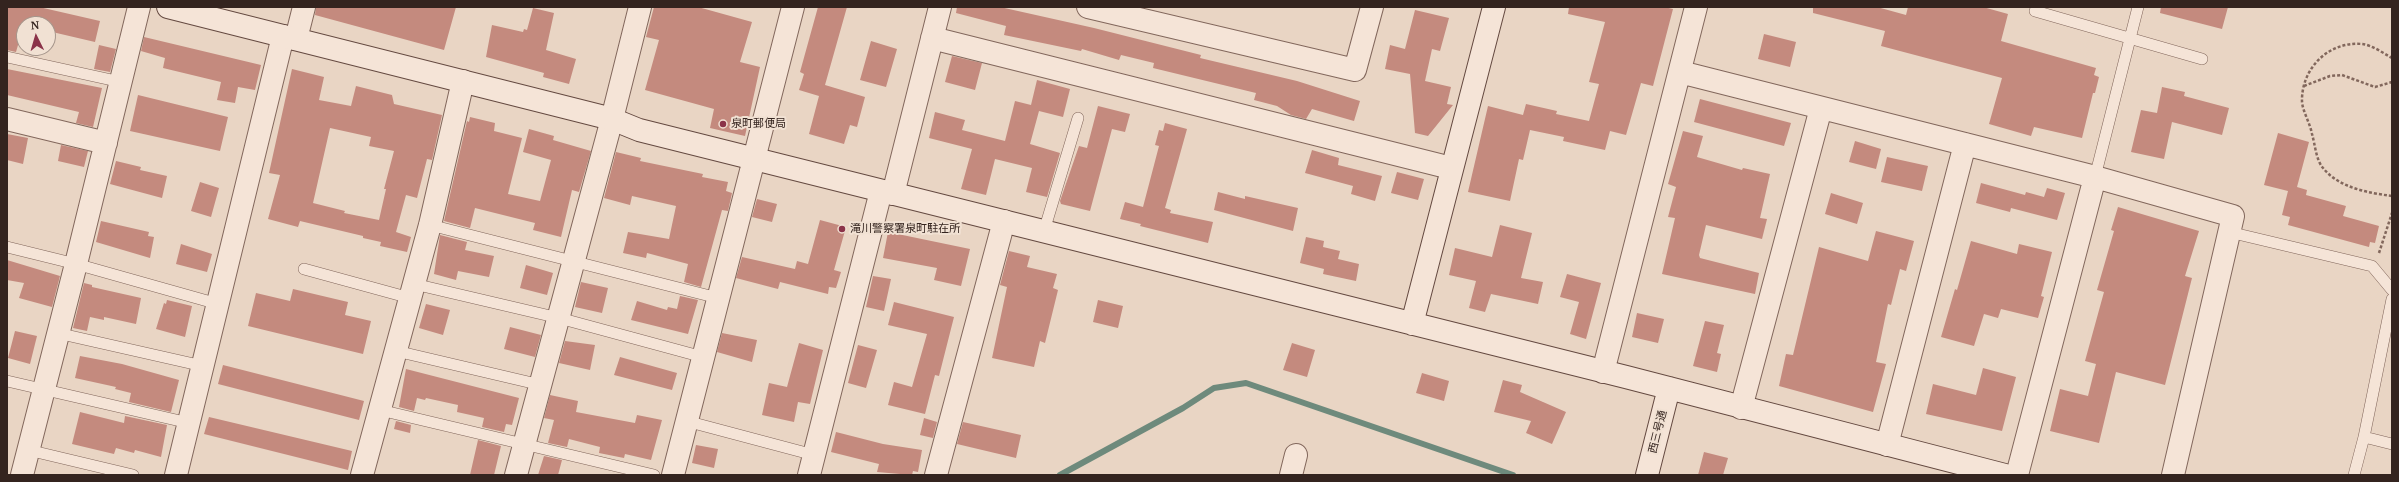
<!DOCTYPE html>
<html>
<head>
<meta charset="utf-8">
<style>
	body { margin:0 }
	#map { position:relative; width:2399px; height:482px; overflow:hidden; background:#e9d5c4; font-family:"PT Serif",serif }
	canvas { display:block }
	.frame { position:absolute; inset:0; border:8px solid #34241f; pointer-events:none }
	.north { position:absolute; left:16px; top:16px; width:40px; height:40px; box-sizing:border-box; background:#f1e1d3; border:1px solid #a5958b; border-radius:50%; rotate:355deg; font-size:11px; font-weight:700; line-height:16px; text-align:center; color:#34241f }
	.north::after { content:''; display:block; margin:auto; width:14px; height:18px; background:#8b3349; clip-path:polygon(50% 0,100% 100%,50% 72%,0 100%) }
</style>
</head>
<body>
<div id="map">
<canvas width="2399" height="482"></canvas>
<div class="frame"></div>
<div class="north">N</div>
</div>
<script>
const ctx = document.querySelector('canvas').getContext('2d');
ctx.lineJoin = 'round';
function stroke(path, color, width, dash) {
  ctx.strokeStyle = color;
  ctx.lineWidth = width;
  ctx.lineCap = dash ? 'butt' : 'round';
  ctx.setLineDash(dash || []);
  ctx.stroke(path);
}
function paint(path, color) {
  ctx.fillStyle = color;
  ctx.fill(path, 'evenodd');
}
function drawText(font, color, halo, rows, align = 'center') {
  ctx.font = font + ' "PT Serif","Noto Sans JP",serif';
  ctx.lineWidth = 4;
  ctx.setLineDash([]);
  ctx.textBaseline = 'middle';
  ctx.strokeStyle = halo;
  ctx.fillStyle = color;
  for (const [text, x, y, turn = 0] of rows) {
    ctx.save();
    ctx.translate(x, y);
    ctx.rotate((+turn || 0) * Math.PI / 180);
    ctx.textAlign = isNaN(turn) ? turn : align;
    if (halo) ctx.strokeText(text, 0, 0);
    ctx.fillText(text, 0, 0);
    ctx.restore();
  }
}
const stream = new Path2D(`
	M1060,475l123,-67 31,-20 32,-5 267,92`);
const building = new Path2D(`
	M7,7h32l61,14 -5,21 -47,-11v-7h-24l-8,28 -9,-2z
	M316,7h140l-12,43 -129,-35z
	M654,7h44l54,15 -12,40 20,5 -15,69 -35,-8 4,-19 -69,-19 14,-50 -13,-3z
	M818,7h29l-22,78 40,12 -8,30 -7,-2 -6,19 -35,-10 10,-38 -20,-6 5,-16 -4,-2z
	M957,7h43l94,21 107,27 -1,3 97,23 63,20 -6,20 -42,-12 -6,10 -15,-4 -14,-9 -23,-6 2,-7 -103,-25 1,-5 -33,-8 -2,5 -37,-11 -1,2 -77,-16 2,-9 -50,-13z
	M1569,7h95l9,2 -20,77 -12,-3 -15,52 -16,-4 -5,19 -42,-9 1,-4 -34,-7 -7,30 -4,-1 -9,42 -42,-9 20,-86 35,9 3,-11 31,7 -1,3 33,7 10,-37 -10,-2 16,-60 -37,-8z
	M1813,7h64l29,8 2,-8h75l25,7 -7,27 95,27 -2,7 5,2 -4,16h-2l-11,45 -48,-11 -3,9 -42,-12 13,-46 -121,-32 4,-15 -72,-18z
	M2161,7h67l-6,22 -62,-16z
	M533,8l21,5 -8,37 30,9 -7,25 -26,-7 1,-4 -58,-16 6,-32 31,7 1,-3 3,1z
	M1415,10l34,8 -9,33 -8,-2 -7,32 26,6 -4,17 6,1 -25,31 -13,-3 -5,-59 -25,-5 5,-24 15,4z
	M1764,34l32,8 -6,25 -32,-8z
	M144,37l117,28 -6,25 -17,-3 -3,16 -18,-3 4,-18 -58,-14 2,-10 -24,-7z
	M871,41l26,8 -11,38 -26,-7z
	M99,45l17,4 -6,23 -16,-3z
	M952,56l30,7 -7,27 -30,-8z
	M7,69l95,19 -9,39 -17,-4 3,-11 -72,-17z
	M292,69l32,8 -5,23 32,6 5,-20 36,9 2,9 48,11 -10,45 -5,-1 -10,39 -11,-3 -10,37 15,5 -4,15 -27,-6 1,-4 -18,-4v-2l-63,-15 -2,6 -30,-8 12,-44 -11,-2zM330,128l41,9 -2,9 25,5 -10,38h2l-7,31 -35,-7 1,-2 -32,-8z
	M1037,80l33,9 -7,28 -24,-6 -9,33 30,9 -13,44 -21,-5 6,-24 -37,-9 -9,36 -25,-6 11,-40 -43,-11 6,-26 30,8 -3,10 43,11 10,-40 16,4z
	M2162,87l23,5 -1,4 45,12 -7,27 -50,-13 -8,37 -33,-7 10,-42 16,3z
	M138,95l90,22 -8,34 -90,-20z
	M1700,99l91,24 -7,23 -90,-24z
	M1098,106l32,8 -5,18 -13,-3 -22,82 -29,-7 -1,-3 19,-55 8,2z
	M470,117l25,6 -1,8 28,7 -14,56 32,7 11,-41 -28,-8 6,-23 25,7 -1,4 38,11 -12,41 -7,-2 -11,47 -28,-7 2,-7 -60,-15 -5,20 -26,-7 23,-100 2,1z
	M1165,123l22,6 -22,79 6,2 -1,3 43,9 -5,21 -68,-17 1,-2 -21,-5 5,-17 18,5 16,-61 -4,-1 4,-15 4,1z
	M1683,131l20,5 -6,21 45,13 1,-2 27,6 -10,44 7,1 -5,20 -56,-14 -7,30 1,3 59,15 -4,21 -93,-20 13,-56 -7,-1 8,-30 -8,-3z
	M2278,133l31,9 -12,45 10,3 -1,5 40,11 -3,10 36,10 -4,17 -5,-1 -1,5 -81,-22 2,-8 -8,-2 6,-24 -24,-6z
	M7,134l21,4 -5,26 -16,-4z
	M1855,141l26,8 -5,20 -27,-7z
	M61,145l27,6 -4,16 -26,-6z
	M1312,150l27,8 -1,7 44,11 -7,25 -24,-7 2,-8 -48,-13z
	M616,152l25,6 -1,3 63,13 -1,3 26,5 -2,9 6,2 -4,18 -6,-1 -21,77 -17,-5 4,-18 -41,-11 -1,5 -23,-5 5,-21 41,7 7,-33 -44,-10 -2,9 -26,-7z
	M1887,157l41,9 -6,25 -41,-9z
	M116,161l25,6 -1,3 27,6 -5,22 -52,-14z
	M1397,172l27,7 -6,21 -27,-7z
	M200,182l19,6 -8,29 -20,-6z
	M1981,183l44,12 1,-3 18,5 3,-9 18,5 -8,27 -46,-12 -1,4 -34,-9z
	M1218,192l27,7v-3l53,12 -5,23 -79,-21z
	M1831,193l32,10 -6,21 -32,-10z
	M757,199l20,5 -5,18 -20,-5z
	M2118,207l81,24 -14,45 7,2 -27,107 -49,-13 -17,71 -49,-12 10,-42 28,7 8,-32 -11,-3 19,-69 -7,-2 17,-59 -3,-1z
	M820,220l26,7 -12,43 7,2 -5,16 -7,-1 -1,7 -48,-12 -2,7 -42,-11 6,-21 53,12 2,-8 11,3z
	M101,221l48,11 -1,4 6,1 -4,21 -54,-16z
	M1500,225l32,8 -11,45 22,4 -5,22 -47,-10 -6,18 -16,-4 7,-27 -27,-6 6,-27 37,9z
	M1876,231l38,10 -8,30 -6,-2 -9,36 -3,-1 -12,58 10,2 -13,48 -94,-26 7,-32 7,1 26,-108 49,14z
	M888,232l82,17 -9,37 -27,-6 3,-12 -54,-10z
	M440,235l27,7 -2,8 29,6 -5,21 -31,-6 -2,9 -22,-6z
	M1306,237l18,4 -1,6 17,4 -2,8 21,5 -3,17 -33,-7 1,-5 -24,-6z
	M1971,241l46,13 2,-10 33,8 -11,44 3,1 -6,21 -37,-9 -3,9 -14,-4 -10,32 -33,-9 14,-48 2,1z
	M181,244l31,10 -5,18 -31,-8z
	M1009,251l21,5 -3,11 30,7 -4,14 5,2 -13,53 -5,-2 -6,26 -42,-9 15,-71 -7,-2z
	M7,260l53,16 -8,31 -33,-9 5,-15 -17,-3z
	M526,265l27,8 -6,22 -27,-7z
	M1567,274l34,9 -15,56 -16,-5 9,-32 -19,-5z
	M873,276l18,3 -7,32 -18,-4z
	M581,282l27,6 -6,25 -27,-6z
	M84,283l8,2v2l49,11 -5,26 -32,-7v3l-14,-3 -3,14 -14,-3z
	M293,289l55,13 -3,13 26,6 -8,33 -115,-28 8,-33 34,8z
	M680,296l18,4 -10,34 -57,-14 6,-19 30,9 1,-3 9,2z
	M167,300l25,6 -7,31 -29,-8 8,-26 2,1z
	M1098,300l25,6 -5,22 -25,-6z
	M894,302l60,15 -15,59 -4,-1 -10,39 -37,-9 6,-23 18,5 15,-53 -39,-9z
	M426,304l24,6 -7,25 -24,-7z
	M1637,313l27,6 -6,24 -26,-6z
	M1705,321l19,4 -7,28 4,1 -4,18 -24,-6z
	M510,327l31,8 -6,22 -31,-8z
	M15,331l22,5 -7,28 -22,-6z
	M722,333l35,7 -5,22 -35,-10z
	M565,341l30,4 -5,25 -31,-7z
	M799,343l24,7 -13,54 -12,-2 -4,20 -32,-7 7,-32 18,4z
	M1292,343l23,7 -8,27 -24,-7z
	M858,345l19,5 -11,38 -18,-5z
	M80,356l42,8 57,16 -8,32 -42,-10 2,-9 -16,-4 1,-2 -41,-9z
	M620,357l57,16 -5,17 -58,-15z
	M223,365l141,36 -5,19 -141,-36z
	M1983,368l33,9 -14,54 -76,-17 7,-30 43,11z
	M406,369l113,29 -7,27 -6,-1 -2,8 -22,-5 2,-9 -27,-6 1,-7 -32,-7 -1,2 -8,-2 -3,13 -15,-4z
	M1422,373l27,8 -5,20 -28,-8z
	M1503,380l19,5 -2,7 46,20 -14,32 -26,-11 5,-12 -37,-9z
	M550,395l28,6 -2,11 59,11 2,-8 25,5 -11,40 -26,-6 -1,4 -25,-5 1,-6 -31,-8 -2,8 -19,-4 6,-23 -10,-2z
	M80,412l44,11 1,-7 42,9 -6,32 -26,-7 -1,3 -18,-5 -2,6 -42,-10z
	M209,417l143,34 -4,19 -144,-36z
	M924,418l13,4 -4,16 -13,-3z
	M396,421l15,4 -1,8 -16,-4z
	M963,422l58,13 -5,23 -59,-14z
	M836,432l47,12 39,6 -4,22 -5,-1 -1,4 -35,-3 2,-8 -48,-12z
	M478,440l23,6 -7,29h-24z
	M696,445l22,4 -4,19 -22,-5z
	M1704,452l24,6 -5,17h-25z
	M544,456l18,4 -4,15h-20z`);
const path = new Path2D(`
	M2392,58c-9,-5 -20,-13 -30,-14 -34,-3 -61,25 -60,58 1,10 8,21 10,32 3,10 4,26 11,34 16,20 46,25 69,28
	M2304,86l26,-10 12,-1 33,12 17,-5
	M2379,253l13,-40`);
const lane = new Path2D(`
	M2035,11l167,48
	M7,57l114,25
	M2095,177l43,-170
	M430,225l288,73
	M1044,231l34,-113
	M2229,232l143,34 20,24
	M7,247l69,17 142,40
	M304,269l106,29
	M414,284l145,34 144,39
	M2392,299l-28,138 28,7
	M57,333l146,33
	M396,351l145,34
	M7,381l182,42
	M380,410l274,65
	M686,421l128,34
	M28,450l105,25
	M2354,475l10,-38`);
const street = new Path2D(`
	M1088,7l267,63 17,-63
	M932,38l519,130
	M296,39l8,-32
	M1680,72l415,105 -78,298
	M7,119l99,24
	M2095,177l138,39 -60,259
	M893,194l47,-187
	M1603,372l93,-365
	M1741,408l80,-300
	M1887,445l78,-301
	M22,475l54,-211 63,-257
	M176,475l107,-439
	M362,475l68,-250 33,-144
	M516,475l96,-356 28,-112
	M673,475l120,-468
	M809,475l72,-284
	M936,475l68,-254
	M1291,475l5,-20`);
const secondary = new Path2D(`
	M168,7l444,112 27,11 987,247 379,98
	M1412,324l82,-317
	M1647,475l22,-87`);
const markers = [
	[723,124,4,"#8b3349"],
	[842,229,4,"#8b3349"]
];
const poiNames = [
	["泉町郵便局",731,124],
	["滝川警察署泉町駐在所",850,229]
];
const streetNames = [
	["西三号通",1658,432,-76]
];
stroke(stream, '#6e8a7c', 6);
paint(building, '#c48a7e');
stroke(lane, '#82675c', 12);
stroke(street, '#82675c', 24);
stroke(secondary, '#644940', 24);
stroke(path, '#82675c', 2.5, [3, 2]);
stroke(lane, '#f5e4d7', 11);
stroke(street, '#f5e4d7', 22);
stroke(secondary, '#f5e4d7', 22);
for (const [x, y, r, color] of markers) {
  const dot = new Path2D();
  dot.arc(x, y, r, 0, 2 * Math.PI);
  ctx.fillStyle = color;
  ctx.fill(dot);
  stroke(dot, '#f1e1d3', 1.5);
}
drawText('11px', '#34241f', '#f1e1d3', poiNames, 'left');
drawText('11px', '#34241f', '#f1e1d3', streetNames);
</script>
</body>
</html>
